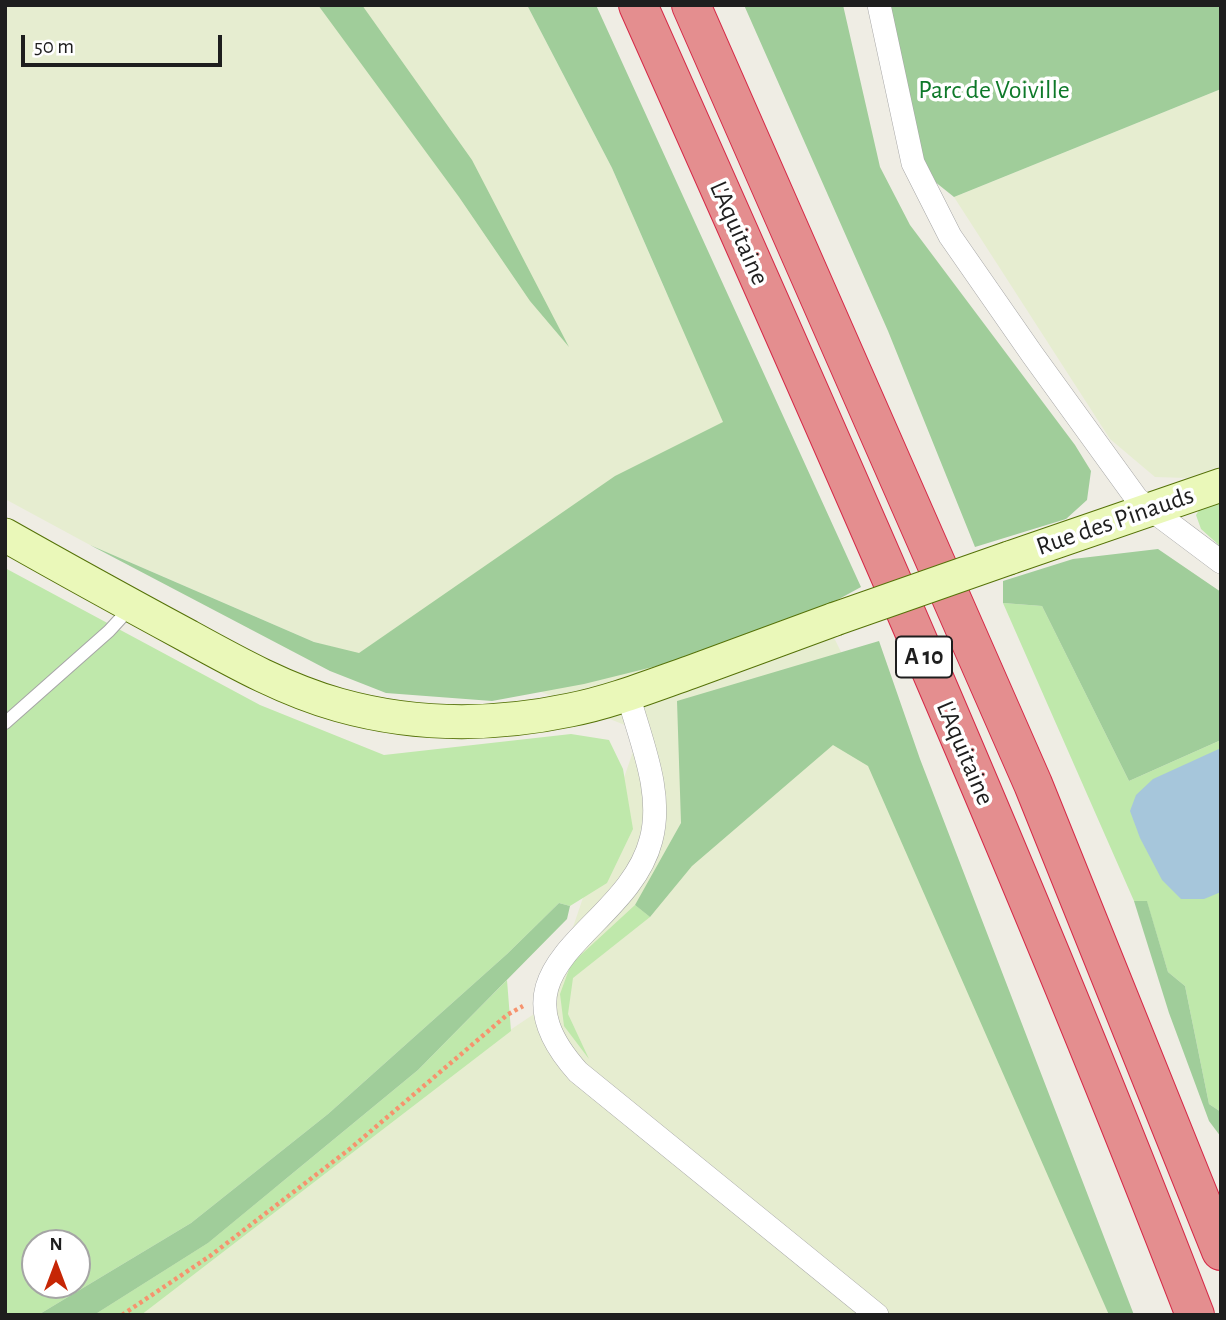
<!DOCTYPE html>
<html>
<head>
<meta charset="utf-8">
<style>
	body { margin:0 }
	#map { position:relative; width:1226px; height:1320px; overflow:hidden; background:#efede4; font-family:"Alegreya Sans",sans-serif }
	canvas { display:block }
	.frame { position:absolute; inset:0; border:7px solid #1e1e1e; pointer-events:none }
	.north { position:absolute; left:21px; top:1229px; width:70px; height:70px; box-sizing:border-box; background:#fff; border:2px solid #a5a5a5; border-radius:50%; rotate:0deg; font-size:19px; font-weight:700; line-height:28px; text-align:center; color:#1e1e1e }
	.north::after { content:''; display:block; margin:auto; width:24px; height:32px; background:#c62605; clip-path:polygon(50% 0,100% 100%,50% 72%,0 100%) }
	.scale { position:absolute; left:21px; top:35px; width:201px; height:32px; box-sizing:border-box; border:4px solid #1e1e1e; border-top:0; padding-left:9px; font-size:21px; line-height:24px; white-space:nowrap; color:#1e1e1e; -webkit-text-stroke:5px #fff; paint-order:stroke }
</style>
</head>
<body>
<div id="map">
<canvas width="1226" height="1320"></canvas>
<div class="frame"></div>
<div class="north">N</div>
<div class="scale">50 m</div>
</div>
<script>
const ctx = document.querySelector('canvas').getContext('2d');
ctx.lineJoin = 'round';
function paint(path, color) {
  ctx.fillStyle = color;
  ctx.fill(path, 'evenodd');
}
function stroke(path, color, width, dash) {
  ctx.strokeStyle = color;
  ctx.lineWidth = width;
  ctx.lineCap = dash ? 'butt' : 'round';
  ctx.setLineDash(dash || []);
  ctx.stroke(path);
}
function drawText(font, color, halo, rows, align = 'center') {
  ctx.font = font + ' "Alegreya Sans",sans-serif';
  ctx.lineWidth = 7;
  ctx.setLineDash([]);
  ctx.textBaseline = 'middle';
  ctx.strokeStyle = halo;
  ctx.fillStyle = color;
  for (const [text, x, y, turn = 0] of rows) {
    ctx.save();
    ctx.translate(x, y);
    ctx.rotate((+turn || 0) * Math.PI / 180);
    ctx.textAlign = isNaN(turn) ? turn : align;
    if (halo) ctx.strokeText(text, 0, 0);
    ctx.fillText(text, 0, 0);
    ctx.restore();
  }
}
const farmland = new Path2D(`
	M5,5h522l85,163 54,124 210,432 233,591h-1025l462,-309 94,-275 -250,-99 -31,22 -45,-12 -224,-97 -85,-46z
	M1221,89v377l-34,12 -32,-1 -45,-38 -156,-242z`);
const grass = new Path2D(`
	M1221,501v46l-20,-18 -5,-14 5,-8z
	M5,568l255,137 124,50 187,-21 38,6 14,29 10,60 -26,54 -37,23 -11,-3 -52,51 -179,160 -137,109 -153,92h-33zM35,1243h42v42h-42z
	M1003,603l39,3 87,175 92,-41v372l-12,-8 -24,-118 -17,-14 -21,-70 -13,-1z
	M635,905l15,12 -77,61 -5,36 21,45 -25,-33 -4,-32 11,-30z
	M507,980l4,51 -370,284h-47l114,-72 210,-173z`);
const forest = new Path2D(`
	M318,5h44l110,155 97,187 -39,-46 -71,-104z
	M527,5h69l265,582 -95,52 -182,45 -92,17 -106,-8 -56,-22 -240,-126 224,97 45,11 256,-177 108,-54 -111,-254z
	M744,5h99l37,162 30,58 165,220 16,26 -4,29 -21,19 -91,28 -87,-216z
	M890,5h331v84l-267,108 -20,-16 -13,-25z
	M1158,549l63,43v148l-92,41 -87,-175 -39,-3v-22l70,-22z
	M879,641l41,118 214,556h-25l-241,-549 -35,-21 -141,121 -42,51 -15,-12 46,-82 -4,-122z
	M1134,901h13l21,71 17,14 24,118 12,8v25l-12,-16 -40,-108z
	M559,903l11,3 -3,13 -149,151 -210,173 -114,72h-56l153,-92 137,-109 179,-160z`);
const water = new Path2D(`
	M1221,748v144l-17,7h-23l-19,-19 -22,-42 -10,-27 6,-16 17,-16z`);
const path = new Path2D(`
	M122,1315l88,-59 141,-108 156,-133 16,-9`);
const lane = new Path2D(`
	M5,723l104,-92 22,-24`);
const street = new Path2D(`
	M879,5l34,158 37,73 82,118 105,145 84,63
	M628,694c12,46 36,98 23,146 -24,93 -171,123 -73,232l299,243`);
const secondary = new Path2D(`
	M5,535c60,34 120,67 181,100 49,27 99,55 153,70 75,21 155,21 231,5 41,-8 81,-24 121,-38 48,-18 96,-35 144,-53
	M1009,558l212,-73`);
const highway = new Path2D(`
	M638,5c193,433 386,867 557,1310
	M691,5l342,779 188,467`);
const secondaryBridge = new Path2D(`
	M835,619l174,-61`);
const shields = [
	[924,657,56]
];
const shieldNames = [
	["A 10",924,657]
];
const parkNames = [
	["Parc de Voiville",994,90]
];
const streetNames = [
	["L'Aquitaine",739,233,66],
	["Rue des Pinauds",1115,521,-19],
	["L'Aquitaine",965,753,67]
];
paint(farmland, '#e6edd0');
paint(grass, '#bfe8ab');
paint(forest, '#a0cd9a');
paint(water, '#a6c6db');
stroke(lane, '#a5a5a5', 14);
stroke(street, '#a5a5a5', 24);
stroke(secondary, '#557208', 35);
stroke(highway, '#d52947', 40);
stroke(path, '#f6936e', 4.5, [3.5, 3.5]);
stroke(lane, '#fff', 12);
stroke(street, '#fff', 23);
stroke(secondary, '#eaf8b9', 33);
stroke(highway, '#e48e8f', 38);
stroke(secondaryBridge, '#557208', 35, []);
stroke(secondaryBridge, '#eaf8b9', 33);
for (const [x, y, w] of shields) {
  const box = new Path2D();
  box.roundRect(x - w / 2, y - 20.5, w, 41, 5);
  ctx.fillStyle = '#fff';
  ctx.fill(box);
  stroke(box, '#1e1e1e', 2);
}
drawText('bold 24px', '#1e1e1e', null, shieldNames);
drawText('26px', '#0e7929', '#fff', parkNames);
drawText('26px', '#1e1e1e', '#fff', streetNames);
</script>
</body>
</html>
